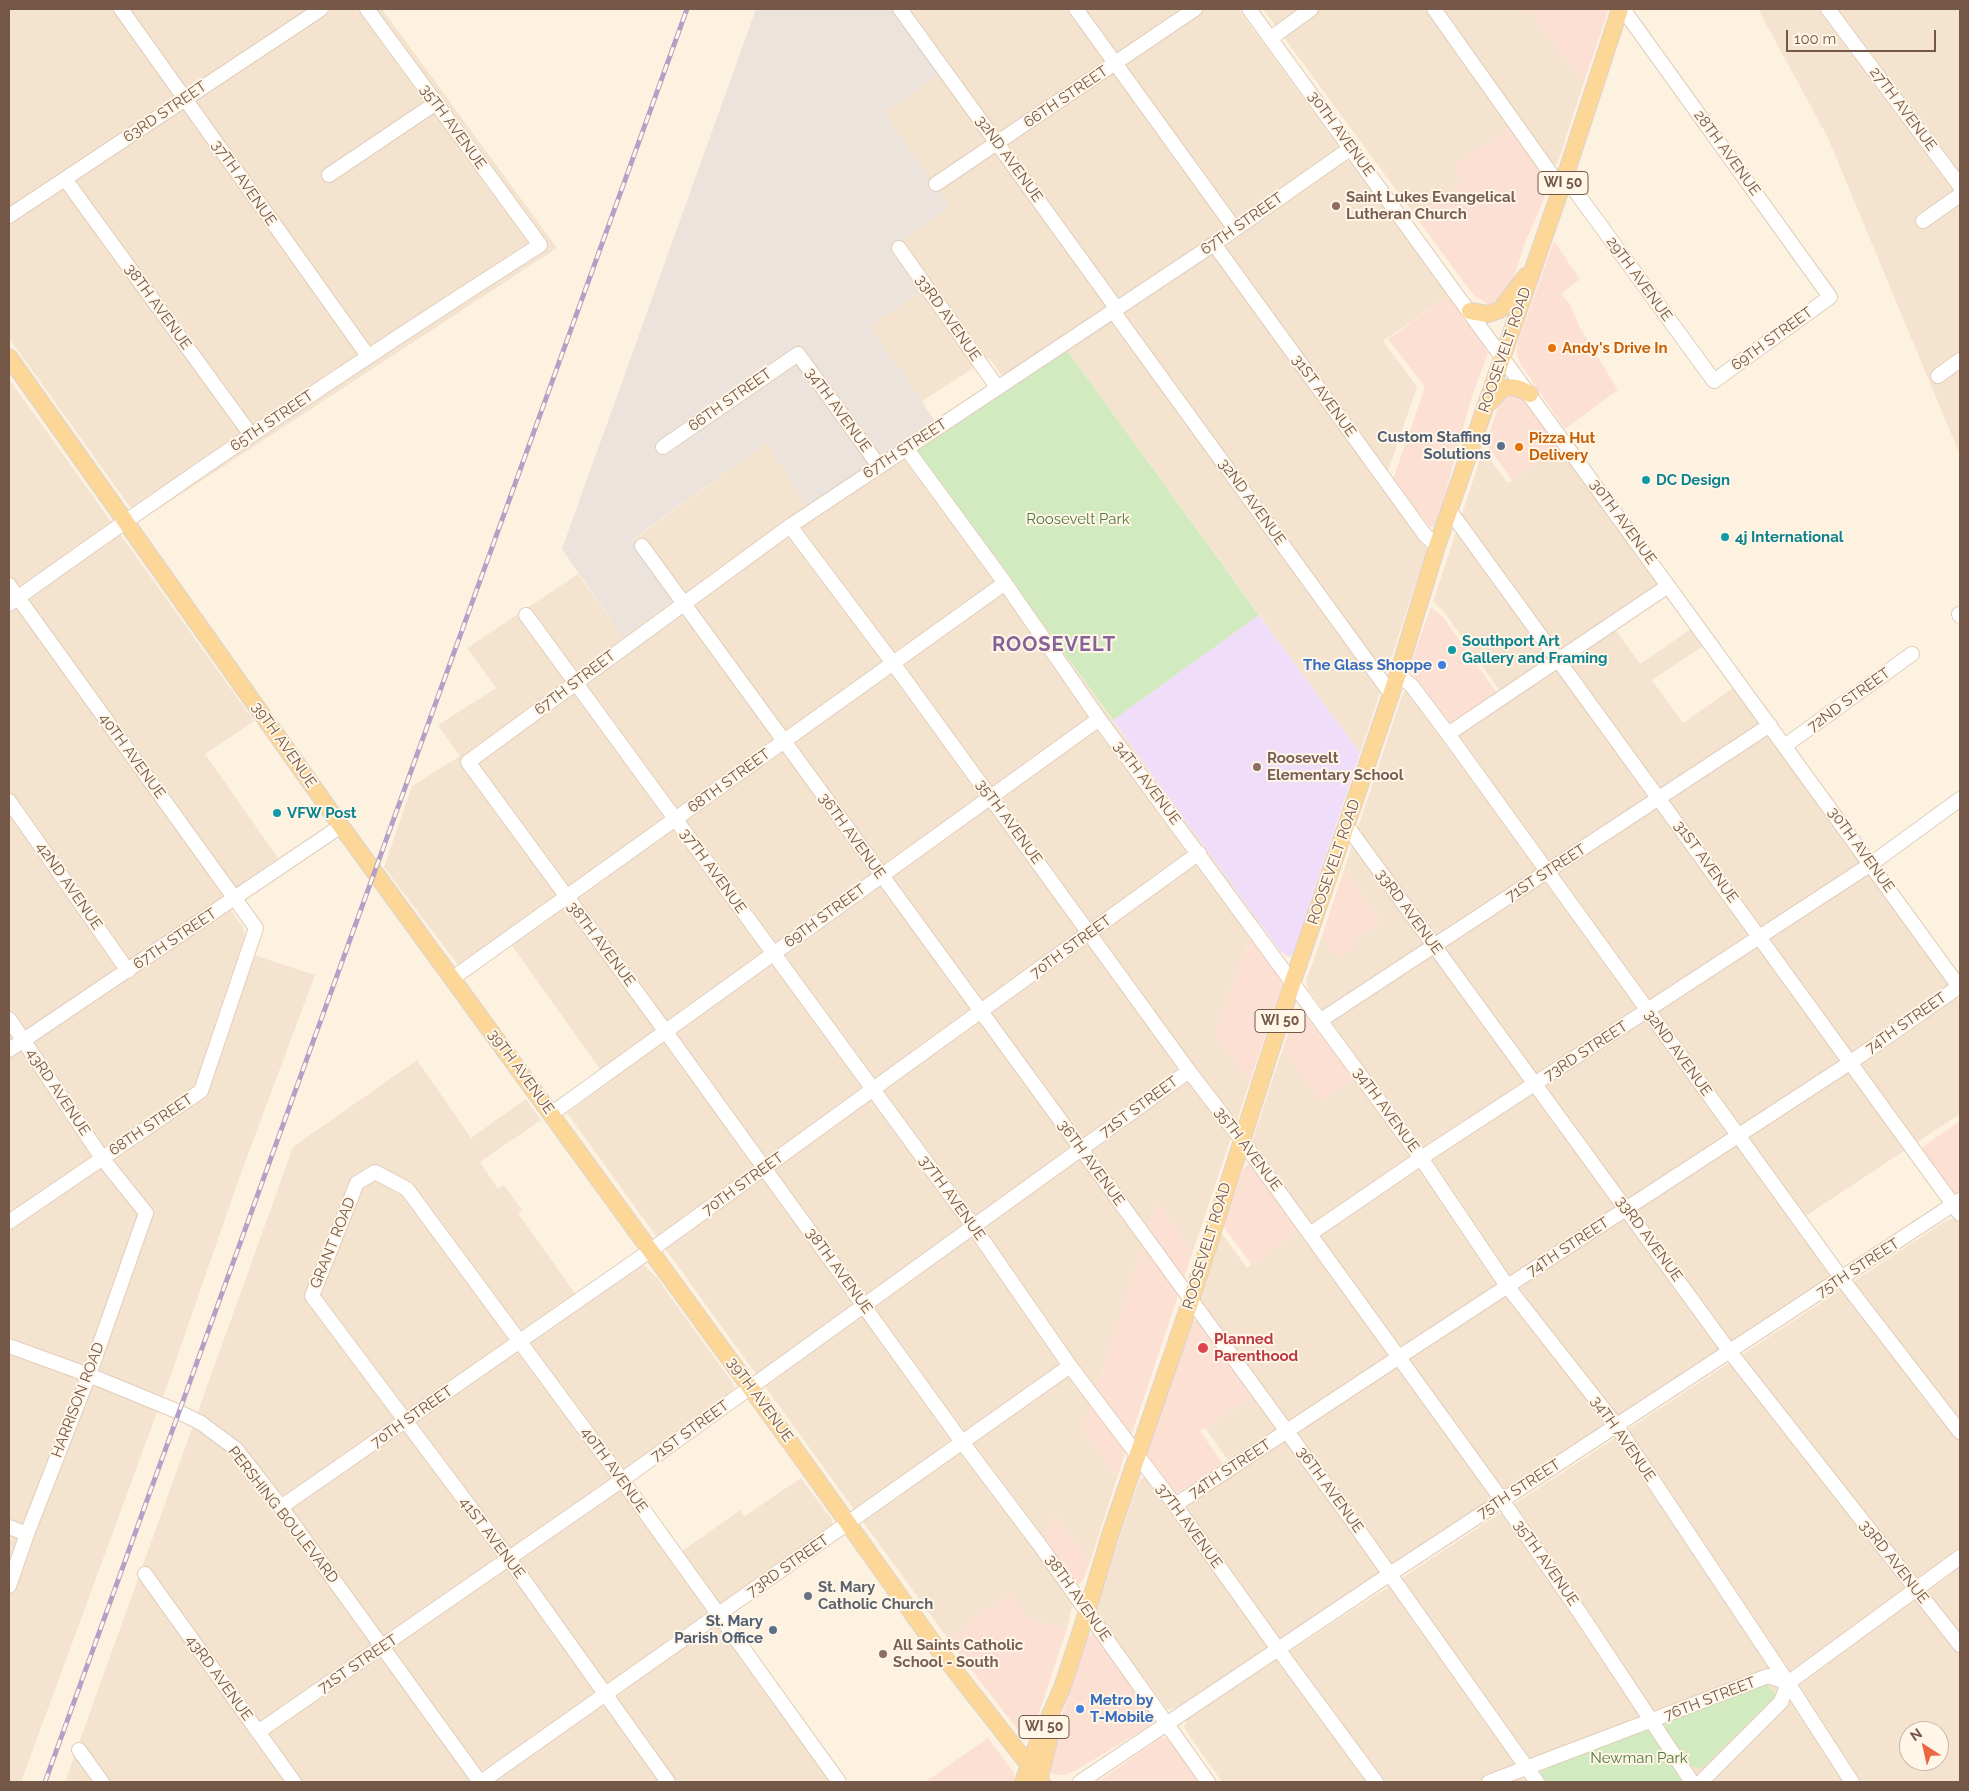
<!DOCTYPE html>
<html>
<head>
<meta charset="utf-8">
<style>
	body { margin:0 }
	#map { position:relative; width:1969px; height:1791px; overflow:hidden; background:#fdf2e0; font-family:Raleway,sans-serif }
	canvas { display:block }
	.frame { position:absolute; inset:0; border:10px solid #745747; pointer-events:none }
	.north { position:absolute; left:1899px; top:1721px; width:50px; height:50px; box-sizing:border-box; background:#fff6e7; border:1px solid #c7b6a7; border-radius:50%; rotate:325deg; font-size:14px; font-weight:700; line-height:20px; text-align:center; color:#745747 }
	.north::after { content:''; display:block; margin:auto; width:18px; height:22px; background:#ea6742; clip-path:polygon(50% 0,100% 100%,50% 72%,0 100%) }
	.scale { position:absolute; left:1786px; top:30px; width:150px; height:22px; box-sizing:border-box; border:2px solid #745747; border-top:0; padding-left:6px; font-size:15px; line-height:18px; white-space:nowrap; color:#745747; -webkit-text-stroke:4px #fff6e7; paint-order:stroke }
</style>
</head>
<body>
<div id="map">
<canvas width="1969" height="1791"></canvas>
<div class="frame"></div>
<div class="north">N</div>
<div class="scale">100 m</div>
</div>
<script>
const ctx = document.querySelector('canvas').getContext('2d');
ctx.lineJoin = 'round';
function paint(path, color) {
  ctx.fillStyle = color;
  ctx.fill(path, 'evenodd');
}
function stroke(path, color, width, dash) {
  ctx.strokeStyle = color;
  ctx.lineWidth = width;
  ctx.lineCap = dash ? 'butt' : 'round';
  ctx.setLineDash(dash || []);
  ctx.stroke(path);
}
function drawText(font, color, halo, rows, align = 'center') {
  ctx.font = font + ' Raleway,sans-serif';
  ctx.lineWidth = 4;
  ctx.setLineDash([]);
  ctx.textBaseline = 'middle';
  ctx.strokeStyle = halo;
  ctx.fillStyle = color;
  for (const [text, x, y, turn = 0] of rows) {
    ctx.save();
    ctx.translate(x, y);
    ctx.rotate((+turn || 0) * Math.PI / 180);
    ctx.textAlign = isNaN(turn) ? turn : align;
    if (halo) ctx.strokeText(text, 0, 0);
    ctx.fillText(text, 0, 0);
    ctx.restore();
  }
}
const residential = new Path2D(`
	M9,9h373l175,239 -417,273 -131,-183z
	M907,9h331l210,287 -65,45 34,46 -34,99 44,63 -67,204 -294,-404 -62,26 -4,-2 -11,-15 -68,44 -51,-76 63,-43 -31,-43 47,-33 -66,-94 66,-47z
	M1263,9h267l43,61 11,12 -27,83 -8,-4 -95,5 11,15 -49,36z
	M1758,9h202v446l-132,-317z
	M9,379l245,342 -49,33 73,104 -56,40 21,29 2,7 -4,17 74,24 -78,209 -64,185 -152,413h-12z
	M767,442l149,8 344,473 -10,12 -34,99 34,47 -57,170 -36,-47 -60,182 6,8 -22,34 36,50 -27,84 -35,-47 -11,25 30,57 -7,32 -39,-10 -19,-25 -61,45 -381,-526 42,-31 -106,-149 -45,32 -74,-98 28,-81 48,-30 -22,-31 58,-37 -29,-40 111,-74 45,63 50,-37 -41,-59z
	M1560,446l97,138v4l-48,33 31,43 51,-35 12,17 -51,34 31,43 51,-36 226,314v113l-165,109 36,51 -2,4 -653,430 -9,1 -70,-95 -1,-9 36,-105 9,-22 4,-2 29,37 61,-43 -30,-42 49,-32 -54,-96 21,-68 26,36 52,-37 28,40 10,-6 -85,-118v-5l30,-91 6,4 77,16 -57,-82 -2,-8 16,-45 17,23 13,-17 29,-20 -37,-53 59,-176 3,-2 5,3 34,49 62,-42 -63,-89 -11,-10 50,-152 25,33z
	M417,1060l54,78 55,-39 15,21 -61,42 18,27 6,-4 18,25 -4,3 65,92 56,-39 5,-1 13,13 75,104 2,5 -6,9 -116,82 59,81 69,-49 5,6 56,-38 31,42v6l-122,88 123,168h-768l228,-635z
	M1953,1218l7,6v558h-738l-35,-50 -3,-4 3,-9 757,-497zM1909,1731h30v30h-30z`);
const commercial = new Path2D(`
	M1530,9h79l-25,73 -11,-12z
	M1510,127l36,51 2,11 -23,54 -12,37 -13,22 -11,3 -13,-8 -11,-13 -49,-67 49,-36 -11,-15z
	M1554,241l26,38 -19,15 9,10 10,24 38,62 -53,39 -44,-64 -4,-11v-9z
	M1448,296l35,48 5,10 -16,42 -33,120 -3,8 -2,3h-4l-37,-48 32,-92 -37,-48z
	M1510,392l12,6 38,48 -48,34 -26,-36 14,-44z
	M1431,607l12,10 54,76 -44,29 -4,1 -4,-2 -36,-52z
	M1344,869l37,53 -29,20 1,7 -15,10 -16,-23z
	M1250,935l32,46 -3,14 -29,86 -34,-47z
	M1302,1009l4,1 50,68 -35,23 -33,-46 -6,-4 13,-38z
	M1960,1121v70l-5,3 -34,-46z
	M1248,1164l2,1 49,66 -47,34 -29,-39 21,-58z
	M1157,1204l36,47 -76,227 -36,-49 9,-24 13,-11 -6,-8z
	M1198,1320l56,76 -54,35 23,33 -48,30 -28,-39 43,-128 2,-6z
	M1055,1515l35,47 -7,19 -4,3 -5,-2 -30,-42z
	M1010,1593l18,26 39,10 -32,96 -3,4 -8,3 -7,-3 -69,-90z
	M1091,1633l4,1 60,85 -8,8 -65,40 -17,8h-7l-6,-1 -5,-13 41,-125z
	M1162,1737l11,4 29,41h-104z
	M988,1738l26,35 1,9h-90z`);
const industrial = new Path2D(`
	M756,9h151l42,57 -65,47 66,94 -48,33 31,43 -63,43 65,95 -123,94 -45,-73 -135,98 41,60 -50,37 -61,-88z`);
const education = new Path2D(`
	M1259,615l101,138 -67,201 -4,3 -9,-6 -167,-231z`);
const green = new Path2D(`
	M1066,349l193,266 -146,105 -197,-270z
	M1766,1682l10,14 -74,72c-17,3 -29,-26 -37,-38v-5l4,-5z
	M1644,1730h5l4,4 31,48h-142l-3,-7 2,-4 6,-3z`);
const minor = new Path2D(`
	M121,9l247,347
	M900,9l217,300
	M1076,9l159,220
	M1249,9l711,979
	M1434,9l127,179
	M1828,9l132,177
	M1271,38l40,-29
	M329,175l107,-72
	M1565,177l149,204 116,-84 -207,-288
	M65,179l186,256
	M936,184l259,-175
	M9,216l312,-207
	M1923,221l37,-26
	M1214,244l211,291 12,11
	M899,248l98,139
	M1113,311l278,383
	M1938,376l22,-16
	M663,447l135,-93 81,112
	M906,448l99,135 94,136 322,439 86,128 109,139 172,258 64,99
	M1450,511l510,703
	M790,526l103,137 296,408 52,68 261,361 80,116 110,166
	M642,546l708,972 187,264
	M9,585l247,343 -55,163 -192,131
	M9,604c174,-125 351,-244 531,-359l-173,-236
	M1959,614l1,2
	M526,615l447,611 97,140 105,139 103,144 98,133
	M1398,674l14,12 36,48 394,545 118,153
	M1448,734l220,-148
	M1786,745l126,-91
	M9,801l119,170
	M1347,826l383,526 230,293
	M453,978l552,-395
	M9,1019l93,139 44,55 -57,162 -62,159 -18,52
	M1321,1020l449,-295
	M9,1050l332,-224
	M551,1114l548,-395
	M1310,1234l111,-76 450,-294 89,-65
	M9,1346l80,29 90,37 22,11 35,26 45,58 199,275
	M1175,1505l224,-148 452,-295 109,-76
	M281,1507l370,-257 548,-397
	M9,1527l18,7
	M145,1574l149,208
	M1788,1683l172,-126
	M258,1732l364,-252 567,-409
	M79,1750l23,32
	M481,1782l589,-416
	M668,1782l-159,-223 -197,-263 45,-113 18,-11 32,17 215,291 217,302
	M1080,1782l310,-208 570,-374
	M1208,1782l-169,-238 -77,-102 -296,-410 -198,-270 322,-236 424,-282 137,-96
	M1489,1782l279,-106 20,7
	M1701,1782l80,-80 7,-19`);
const major = new Path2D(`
	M1470,311l18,3 12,-4 26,-34
	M9,357l332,469 459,630 134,188 108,138
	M1488,404c16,-18 20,-22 42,-10
	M1023,1782l13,-35 26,-59 25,-76 23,-77 81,-235 102,-319 105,-307 39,-128 128,-369 55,-168
	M1039,1782l12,-51`);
const rail = new Path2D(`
	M45,1782l642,-1773`);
const markers = [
	[1336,206,5,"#8d6e63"],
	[1552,348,5,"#e8710a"],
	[1501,446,5,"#5c6f8a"],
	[1519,447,5,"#e8710a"],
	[1646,480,5,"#0f9aa8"],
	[1725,537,5,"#0f9aa8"],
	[1452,650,5,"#0f9aa8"],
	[1442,665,5,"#3f7fe0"],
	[1257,767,5,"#8d6e63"],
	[277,813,5,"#0f9aa8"],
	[1203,1348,6,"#e0444e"],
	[808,1596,5,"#6b7280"],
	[773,1630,5,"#5c6f8a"],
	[883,1654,5,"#8d6e63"],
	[1080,1709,5,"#3f7fe0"]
];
const shields = [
	[1563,183,50],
	[1280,1021,50],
	[1044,1727,50]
];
const shieldNames = [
	["WI 50",1563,183],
	["WI 50",1280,1021],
	["WI 50",1044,1727]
];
const streetNames = [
	["66TH STREET",1066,97,-34],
	["27TH AVENUE",1903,109,53],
	["63RD STREET",165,112,-34],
	["35TH AVENUE",453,127,54],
	["30TH AVENUE",1341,134,54],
	["28TH AVENUE",1727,153,54],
	["32ND AVENUE",1009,159,54],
	["37TH AVENUE",244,183,55],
	["67TH STREET",1242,224,-35],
	["29TH AVENUE",1639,279,54],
	["38TH AVENUE",158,307,54],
	["33RD AVENUE",948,318,55],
	["69TH STREET",1772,339,-36],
	["ROOSEVELT ROAD",1505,350,-71],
	["31ST AVENUE",1324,396,54],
	["66TH STREET",730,400,-35],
	["34TH AVENUE",838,410,54],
	["65TH STREET",272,421,-34],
	["67TH STREET",905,449,-33],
	["32ND AVENUE",1252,502,54],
	["30TH AVENUE",1623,522,54],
	["67TH STREET",575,683,-37],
	["72ND STREET",1849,700,-36],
	["39TH AVENUE",284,745,55],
	["40TH AVENUE",132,756,54],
	["68TH STREET",729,781,-36],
	["34TH AVENUE",1147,783,53],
	["35TH AVENUE",1009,822,54],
	["36TH AVENUE",852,836,54],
	["30TH AVENUE",1861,850,54],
	["ROOSEVELT ROAD",1334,862,-71],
	["31ST AVENUE",1706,862,54],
	["37TH AVENUE",713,871,54],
	["71ST STREET",1546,873,-33],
	["42ND AVENUE",69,886,55],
	["33RD AVENUE",1409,912,54],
	["69TH STREET",825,916,-36],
	["67TH STREET",175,939,-34],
	["38TH AVENUE",601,944,53],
	["70TH STREET",1071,947,-36],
	["74TH STREET",1906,1023,-35],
	["73RD STREET",1586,1051,-33],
	["32ND AVENUE",1678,1053,54],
	["39TH AVENUE",521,1072,54],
	["43RD AVENUE",58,1092,56],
	["71ST STREET",1139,1107,-36],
	["34TH AVENUE",1386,1110,54],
	["68TH STREET",151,1125,-34],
	["35TH AVENUE",1248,1149,53],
	["36TH AVENUE",1091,1163,54],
	["70TH STREET",743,1184,-36],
	["37TH AVENUE",952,1198,54],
	["33RD AVENUE",1649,1239,54],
	["GRANT ROAD",333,1243,-68],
	["ROOSEVELT ROAD",1207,1246,-73],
	["74TH STREET",1568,1247,-33],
	["75TH STREET",1858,1268,-33],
	["38TH AVENUE",839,1271,54],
	["HARRISON ROAD",78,1400,-69],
	["39TH AVENUE",760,1400,54],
	["70TH STREET",412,1417,-35],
	["71ST STREET",690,1431,-36],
	["34TH AVENUE",1623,1439,55],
	["74TH STREET",1230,1469,-33],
	["40TH AVENUE",614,1470,54],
	["75TH STREET",1519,1489,-33],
	["36TH AVENUE",1330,1490,54],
	["PERSHING BOULEVARD",283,1515,52],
	["37TH AVENUE",1189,1526,54],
	["41ST AVENUE",492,1538,53],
	["33RD AVENUE",1894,1562,52],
	["35TH AVENUE",1546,1563,55],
	["73RD STREET",788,1566,-35],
	["38TH AVENUE",1078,1598,55],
	["71ST STREET",358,1664,-34],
	["43RD AVENUE",219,1678,54],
	["76TH STREET",1710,1699,-21]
];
const educationNames = [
	["Saint Lukes Evangelical",1346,197],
	["Lutheran Church",1346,214],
	["Roosevelt",1267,758],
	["Elementary School",1267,775],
	["All Saints Catholic",893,1645],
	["School - South",893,1662]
];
const foodNames = [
	["Andy's Drive In",1562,348],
	["Pizza Hut",1529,438],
	["Delivery",1529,455]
];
const serviceNames = [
	["Custom Staffing",1491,437],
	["Solutions",1491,454],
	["St. Mary",763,1621],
	["Parish Office",763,1638]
];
const cultureNames = [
	["DC Design",1656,480],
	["4j International",1735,537],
	["Southport Art",1462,641],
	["Gallery and Framing",1462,658],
	["VFW Post",287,813]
];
const parkNames = [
	["Roosevelt Park",1078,519],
	["Newman Park",1639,1758]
];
const shopNames = [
	["The Glass Shoppe",1432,665],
	["Metro by",1090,1700,"left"],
	["T-Mobile",1090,1717,"left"]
];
const healthNames = [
	["Planned",1214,1339],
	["Parenthood",1214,1356]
];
const worshipNames = [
	["St. Mary",818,1587],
	["Catholic Church",818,1604]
];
const districtNames = [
	["ROOSEVELT",1054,645]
];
paint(residential, '#f4e3cf');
paint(commercial, '#fde0d4');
paint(industrial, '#ebe3dc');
paint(education, '#efddf9');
paint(green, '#d1eabf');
stroke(minor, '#e1cebc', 16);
stroke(major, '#dbd3cf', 18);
stroke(minor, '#fff', 14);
stroke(major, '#fdd797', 16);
stroke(rail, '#b4a0c6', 5);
stroke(rail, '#fff6e7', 3, [9]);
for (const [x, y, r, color] of markers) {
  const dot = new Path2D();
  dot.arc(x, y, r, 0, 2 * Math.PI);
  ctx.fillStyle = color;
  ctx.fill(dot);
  stroke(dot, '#fff6e7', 2);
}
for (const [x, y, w] of shields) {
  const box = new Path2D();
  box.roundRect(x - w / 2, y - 11.5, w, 23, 4);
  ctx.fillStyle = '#fff6e7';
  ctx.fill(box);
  stroke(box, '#745747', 1);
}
drawText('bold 14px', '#745747', null, shieldNames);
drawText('15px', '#745747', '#fff6e7', streetNames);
drawText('bold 15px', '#785e54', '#fff6e7', educationNames, 'left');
drawText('bold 15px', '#c56008', '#fff6e7', foodNames, 'left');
drawText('bold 15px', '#4e5e75', '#fff6e7', serviceNames, 'right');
drawText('bold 15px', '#0d838f', '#fff6e7', cultureNames, 'left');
drawText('15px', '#517a3f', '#fff6e7', parkNames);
drawText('bold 15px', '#366cbe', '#fff6e7', shopNames, 'right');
drawText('bold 15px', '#be3a42', '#fff6e7', healthNames, 'left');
drawText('bold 15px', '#5b616d', '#fff6e7', worshipNames, 'left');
ctx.letterSpacing = '1px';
drawText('bold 20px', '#866298', '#fff6e7', districtNames);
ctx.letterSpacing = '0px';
</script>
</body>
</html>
